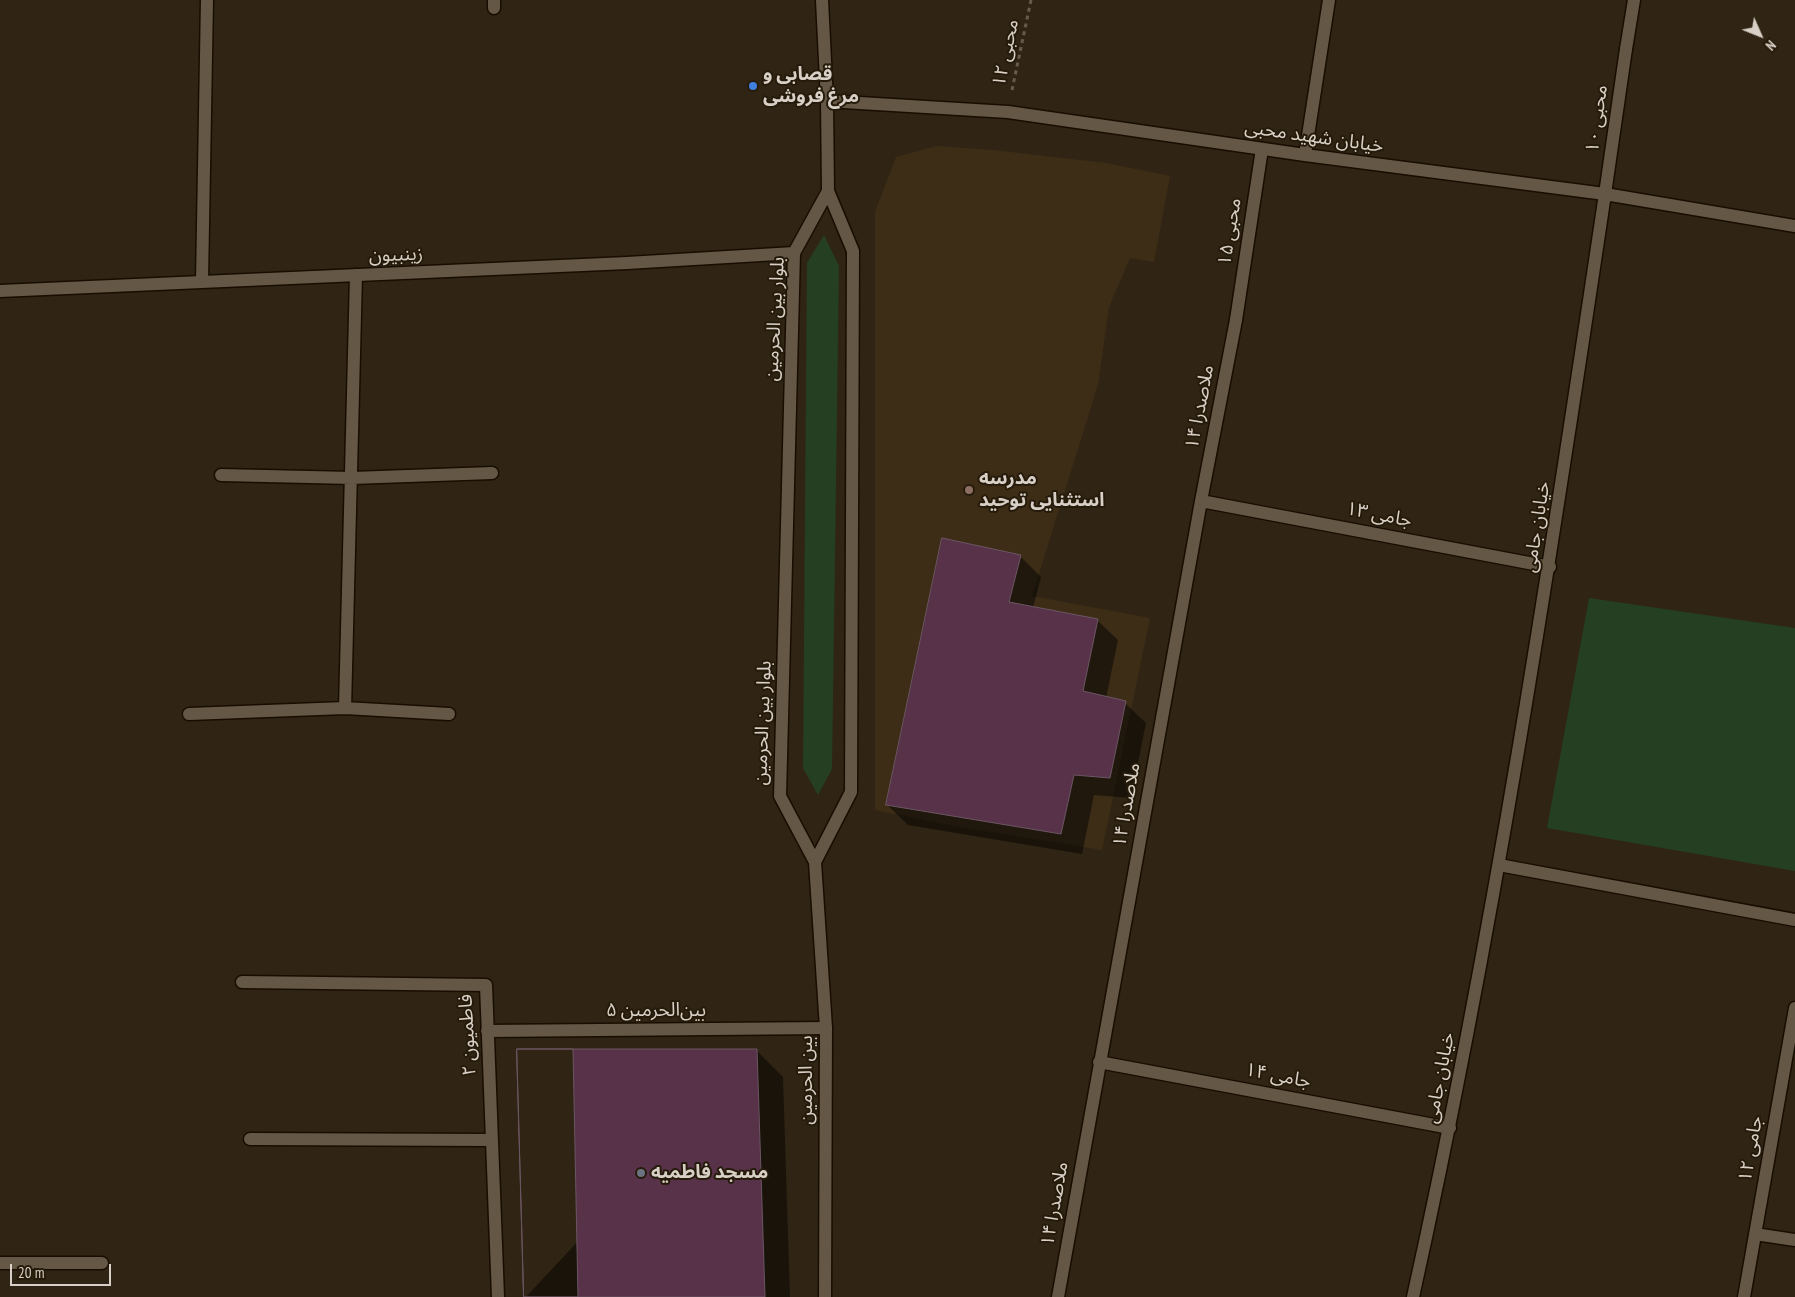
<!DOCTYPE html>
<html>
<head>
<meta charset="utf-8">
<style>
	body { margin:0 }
	#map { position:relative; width:1795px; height:1297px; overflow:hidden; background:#302514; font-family:"PT Sans Narrow",sans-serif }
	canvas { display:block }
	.north { position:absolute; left:1735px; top:10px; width:50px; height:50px; -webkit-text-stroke:4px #261b0b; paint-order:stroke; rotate:134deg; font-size:14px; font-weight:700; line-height:20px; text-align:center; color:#d8d0c6 }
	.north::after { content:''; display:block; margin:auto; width:18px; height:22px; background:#d8d0c6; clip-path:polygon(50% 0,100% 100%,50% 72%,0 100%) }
	.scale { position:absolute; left:10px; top:1264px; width:101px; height:22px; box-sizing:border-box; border:2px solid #d8d0c6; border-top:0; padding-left:6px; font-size:15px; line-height:18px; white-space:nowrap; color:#d8d0c6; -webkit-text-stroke:4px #261b0b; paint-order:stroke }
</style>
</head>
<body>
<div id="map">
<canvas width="1795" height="1297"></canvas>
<div class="north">N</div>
<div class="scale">20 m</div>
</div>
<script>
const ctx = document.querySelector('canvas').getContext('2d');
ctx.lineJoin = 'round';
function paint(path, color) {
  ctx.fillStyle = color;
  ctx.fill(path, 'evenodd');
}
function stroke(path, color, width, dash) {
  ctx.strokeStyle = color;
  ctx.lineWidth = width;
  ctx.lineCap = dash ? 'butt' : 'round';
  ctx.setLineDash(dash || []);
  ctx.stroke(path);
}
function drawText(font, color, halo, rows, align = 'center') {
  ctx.font = font + ' "PT Sans Narrow","Noto Sans Arabic",sans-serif';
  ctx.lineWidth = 4;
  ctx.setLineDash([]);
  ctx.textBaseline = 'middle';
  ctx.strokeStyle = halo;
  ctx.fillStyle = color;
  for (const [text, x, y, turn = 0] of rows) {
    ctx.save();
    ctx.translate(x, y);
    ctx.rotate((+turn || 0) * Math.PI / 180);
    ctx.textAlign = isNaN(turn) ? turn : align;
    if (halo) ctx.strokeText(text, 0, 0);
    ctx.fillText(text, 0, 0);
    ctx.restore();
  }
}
const built = new Path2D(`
	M936,146l57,4 113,13 64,13 -16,86 -24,-4 -21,49 -11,78 -66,211 118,22 -48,232 -143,-23 -84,-17v-598l21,-55z`);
const green = new Path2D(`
	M824,235l15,31 -7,503 -14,26 -15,-27 4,-505z
	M1589,598l206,30v243l-248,-43z`);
const shadow = new Path2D(`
	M1020,556l21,21 -8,31 64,12 21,20 -12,58 19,5 21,20 -15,75 -37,-3 -12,59 -174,-29 -21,-20z
	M756,1050l27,27 7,220h-264z`);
const building = new Path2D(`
	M942,538l79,17 -12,47 89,17 -15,72 43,10 -16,77 -36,-3 -13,59 -175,-29z
	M517,1049h240l8,248h-241z
	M517,1049h56l5,248h-54z`);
const path = new Path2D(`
	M1012,90l19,-90`);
const lane = new Path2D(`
	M1605,194l21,-145
	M1236,320l26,-171`);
const street = new Path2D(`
	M494,8v-8
	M1626,49l8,-49
	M202,281l5,-281
	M221,475l131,3 140,-5
	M1201,501l349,66
	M345,708l11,-433
	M189,714l156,-6 104,6
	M242,982l244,3 12,312
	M487,1031l339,-3
	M1099,1062l351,66
	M250,1139l242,1
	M1755,1234l40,6
	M0,1263h102
	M1058,1297l143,-796 35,-181
	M1744,1297l51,-289`);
const secondary = new Path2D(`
	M827,101l181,11 297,43 300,39 190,32
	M1305,155l24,-155
	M0,291l627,-28 167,-10
	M815,862l36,-70 2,-541 -25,-60 -1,-90 -5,-101
	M1499,865l296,55
	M825,1297l1,-269 -11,-166 -35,-66 14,-543 34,-62
	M1413,1297c81,-365 137,-734 192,-1103`);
const markers = [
	[753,86,5,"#3f7fe0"],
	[969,490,5,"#8d6e63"],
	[641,1173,5,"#6b7280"]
];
const streetNames = [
	["محبی ۱۲",1006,53,-78],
	["محبی ۱۰",1597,119,-82],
	["خیابان شهید محبی",1314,137,8],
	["محبی ۱۵",1230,232,-81],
	["زینبیون",396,255,-2],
	["بلوار بین الحرمین",775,319,-87],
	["ملاصدرا ۱۴",1200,407,-79],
	["جامی ۱۳",1379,515,11],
	["خیابان جامی",1537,527,-81],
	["بلوار بین الحرمین",763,723,-88],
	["ملاصدرا ۱۴",1127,805,-80],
	["بین‌الحرمین ۵",656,1011],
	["فاطمیون ۲",468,1035,-93],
	["جامی ۱۴",1278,1076,11],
	["خیابان جامی",1440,1078,-79],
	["بین الحرمین",807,1080,-90],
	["جامی ۱۲",1751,1149,-80],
	["ملاصدرا ۱۴",1055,1204,-80]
];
const poiNames = [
	["قصابی و",763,75],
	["مرغ فروشی",763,97],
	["مدرسه",979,479],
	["استثنایی توحید",979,501],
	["مسجد فاطمیه",651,1173]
];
paint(built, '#3d2d17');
paint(green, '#253f22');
paint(shadow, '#0007');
paint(building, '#573249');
stroke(building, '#6b5663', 1);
stroke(lane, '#180d01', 15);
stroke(street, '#180d01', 15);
stroke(secondary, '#180d01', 15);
stroke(path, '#665c4d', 3, [4, 4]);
stroke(lane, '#645745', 12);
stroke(street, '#645745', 12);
stroke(secondary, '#645745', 12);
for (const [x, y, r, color] of markers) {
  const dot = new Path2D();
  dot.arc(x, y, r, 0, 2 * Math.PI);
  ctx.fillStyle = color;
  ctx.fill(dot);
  stroke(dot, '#261b0b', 2);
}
drawText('19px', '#d8d0c6', '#261b0b', streetNames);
drawText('bold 19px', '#d8d0c6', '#261b0b', poiNames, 'left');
</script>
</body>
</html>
